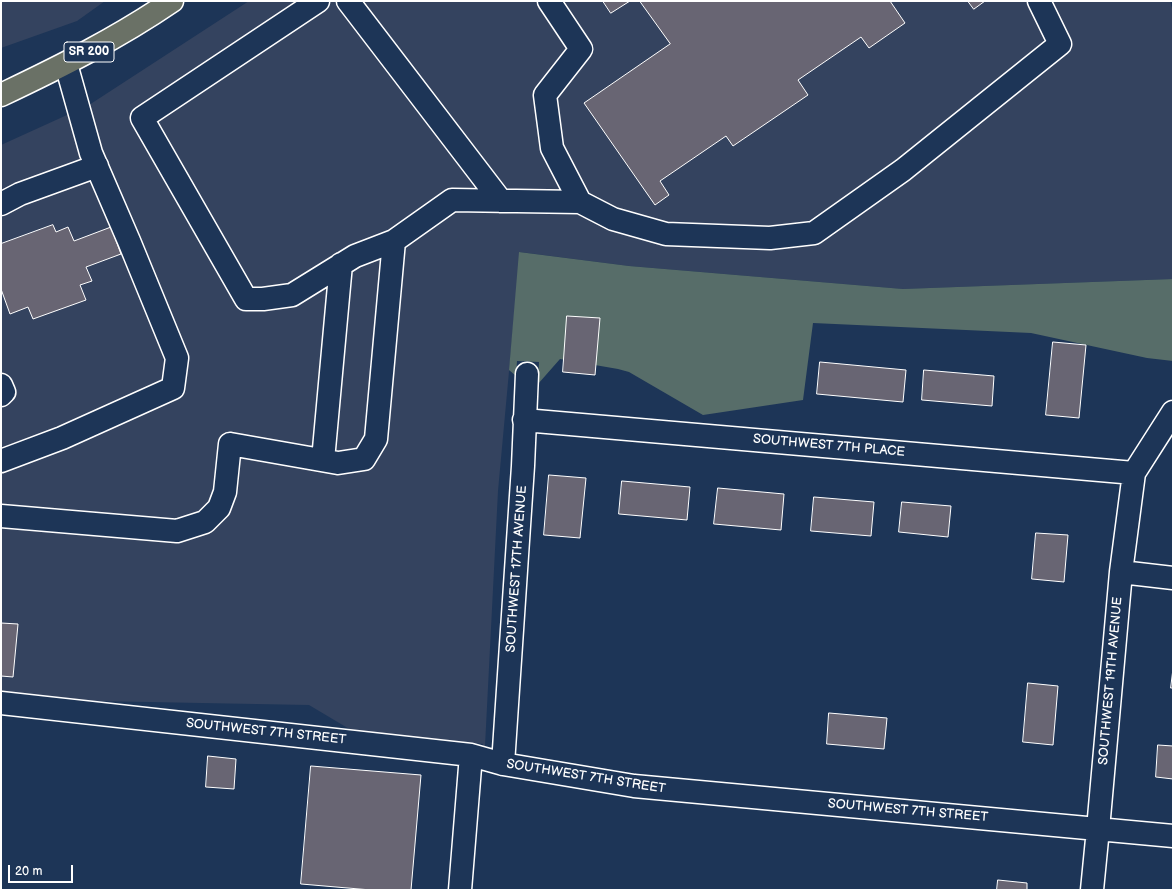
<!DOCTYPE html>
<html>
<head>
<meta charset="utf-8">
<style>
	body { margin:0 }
	#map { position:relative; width:1174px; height:891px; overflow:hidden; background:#1d3557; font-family:"Balsamiq Sans",sans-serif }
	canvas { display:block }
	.frame { position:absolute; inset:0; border:2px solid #fff; pointer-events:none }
	.scale { position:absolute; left:8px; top:865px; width:65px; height:18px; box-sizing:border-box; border:2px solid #fff; border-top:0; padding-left:5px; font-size:12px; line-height:14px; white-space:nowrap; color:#fff; -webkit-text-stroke:3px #1d3557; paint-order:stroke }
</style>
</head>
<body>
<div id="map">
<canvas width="1174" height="891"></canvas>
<div class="frame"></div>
<div class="scale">20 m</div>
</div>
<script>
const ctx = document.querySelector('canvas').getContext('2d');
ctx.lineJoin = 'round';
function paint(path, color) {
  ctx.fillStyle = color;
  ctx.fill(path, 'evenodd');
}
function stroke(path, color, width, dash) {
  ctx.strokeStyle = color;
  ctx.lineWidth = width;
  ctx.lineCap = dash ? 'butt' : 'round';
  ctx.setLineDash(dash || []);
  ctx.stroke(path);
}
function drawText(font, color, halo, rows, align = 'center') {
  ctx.font = font + ' "Balsamiq Sans",sans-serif';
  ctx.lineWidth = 3.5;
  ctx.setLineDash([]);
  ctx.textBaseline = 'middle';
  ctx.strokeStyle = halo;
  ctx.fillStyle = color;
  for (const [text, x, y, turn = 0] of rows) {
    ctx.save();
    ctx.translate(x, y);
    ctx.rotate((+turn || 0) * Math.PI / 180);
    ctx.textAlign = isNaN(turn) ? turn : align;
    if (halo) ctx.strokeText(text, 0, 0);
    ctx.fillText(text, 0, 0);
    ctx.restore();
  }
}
const built = new Path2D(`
	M1,1h104l-28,20 -76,27z
	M249,1h921l3,11v267l-270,10 -274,-23 -109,-14 -22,239 -13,255h-2v-2l-132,-14 -42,-25 -215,-4 -93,-10v-546l88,-40z`);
const green = new Path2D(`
	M519,252l110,14 274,23 270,-10v82l-26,-3 -116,-25 -218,-10 -10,77 -100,15 -74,-43 -11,-3 -58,-10 -22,25 1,-22 -22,-1 -1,15 -7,-6z`);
const building = new Path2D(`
	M603,1h27l-19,12z
	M640,1h250l15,22 -36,25 -8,-11 -63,43 10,15 -75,51 -7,-10 -66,45 9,14 -14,10 -71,-102 86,-59z
	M968,1h17l-11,8z
	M53,225l3,7 12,-5 6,14 37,-14 10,27 -35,13 6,14 -12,4 6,15 -53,19 -5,-12 -18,7 -9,-25v-45z
	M567,316l33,2 -5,57 -32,-3z
	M1053,342l33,3 -7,73 -33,-3z
	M820,362l86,8 -3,32 -86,-8z
	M924,370l70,6 -2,30 -70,-6z
	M549,475l37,3 -6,60 -36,-3z
	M622,481l68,6 -3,33 -68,-6z
	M718,488l66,6 -3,36 -67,-6z
	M814,497l60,5 -3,34 -60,-5z
	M902,502l49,4 -3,31 -49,-5z
	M1036,533l32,2 -4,47 -32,-3z
	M1,623l17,1 -5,53 -12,-1z
	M1173,669v19h-2z
	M1028,683l30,3 -5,59 -30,-3z
	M829,713l58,5 -3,31 -57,-5z
	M1158,745l15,1v33l-17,-2z
	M208,756l28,3 -2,30 -28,-2z
	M311,766l110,9 -10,115h-40l-70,-6z
	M998,880l29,3v7h-30z`);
const minor = new Path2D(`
	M318,1l-176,117 104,181h17l29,-4 63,-39 39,-15
	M348,1l153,200
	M549,1l32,48 -36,46 7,53 28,54
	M1,204l19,-10 77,-28
	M1,385l3,7 -3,3
	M524,420l610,53
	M323,460l18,-196
	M1,461l61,-23 111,-50 4,-30 -48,-117 -38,-88 -25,-89
	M1,516l176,15 28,-9 14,-14 6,-16 5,-48 108,19 26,-4 12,-20 18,-198 58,-41 128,2 33,17 53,15 104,4 44,-5 89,-63 157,-126 -21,-43
	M1121,572l52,6
	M1,703l470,52 32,9 131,22 539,50
	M503,764l20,-298 4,-92
	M460,890l11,-135
	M1092,890l6,-61 23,-257 13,-99 39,-61`);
const major = new Path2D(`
	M1,95c59,-28 117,-57 171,-94`);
const shields = [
	[89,52,50]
];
const shieldNames = [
	["SR 200",89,52]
];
const streetNames = [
	["SOUTHWEST 7TH PLACE",829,446,5],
	["SOUTHWEST 17TH AVENUE",517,569,-86],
	["SOUTHWEST 19TH AVENUE",1111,681,-85],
	["SOUTHWEST 7TH STREET",266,732,6],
	["SOUTHWEST 7TH STREET",586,777,9],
	["SOUTHWEST 7TH STREET",908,811,5]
];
paint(built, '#34435f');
paint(green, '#576d69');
paint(building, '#686573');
stroke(building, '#fff', 1);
stroke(minor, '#fff', 25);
stroke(major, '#fff', 25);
stroke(minor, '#1d3557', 22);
stroke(major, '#6a7166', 22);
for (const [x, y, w] of shields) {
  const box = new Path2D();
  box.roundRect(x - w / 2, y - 10, w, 20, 3);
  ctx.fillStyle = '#1d3557';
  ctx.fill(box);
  stroke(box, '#fff', 1);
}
drawText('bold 12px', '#fff', null, shieldNames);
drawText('13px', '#fff', '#1d3557', streetNames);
</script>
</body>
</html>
